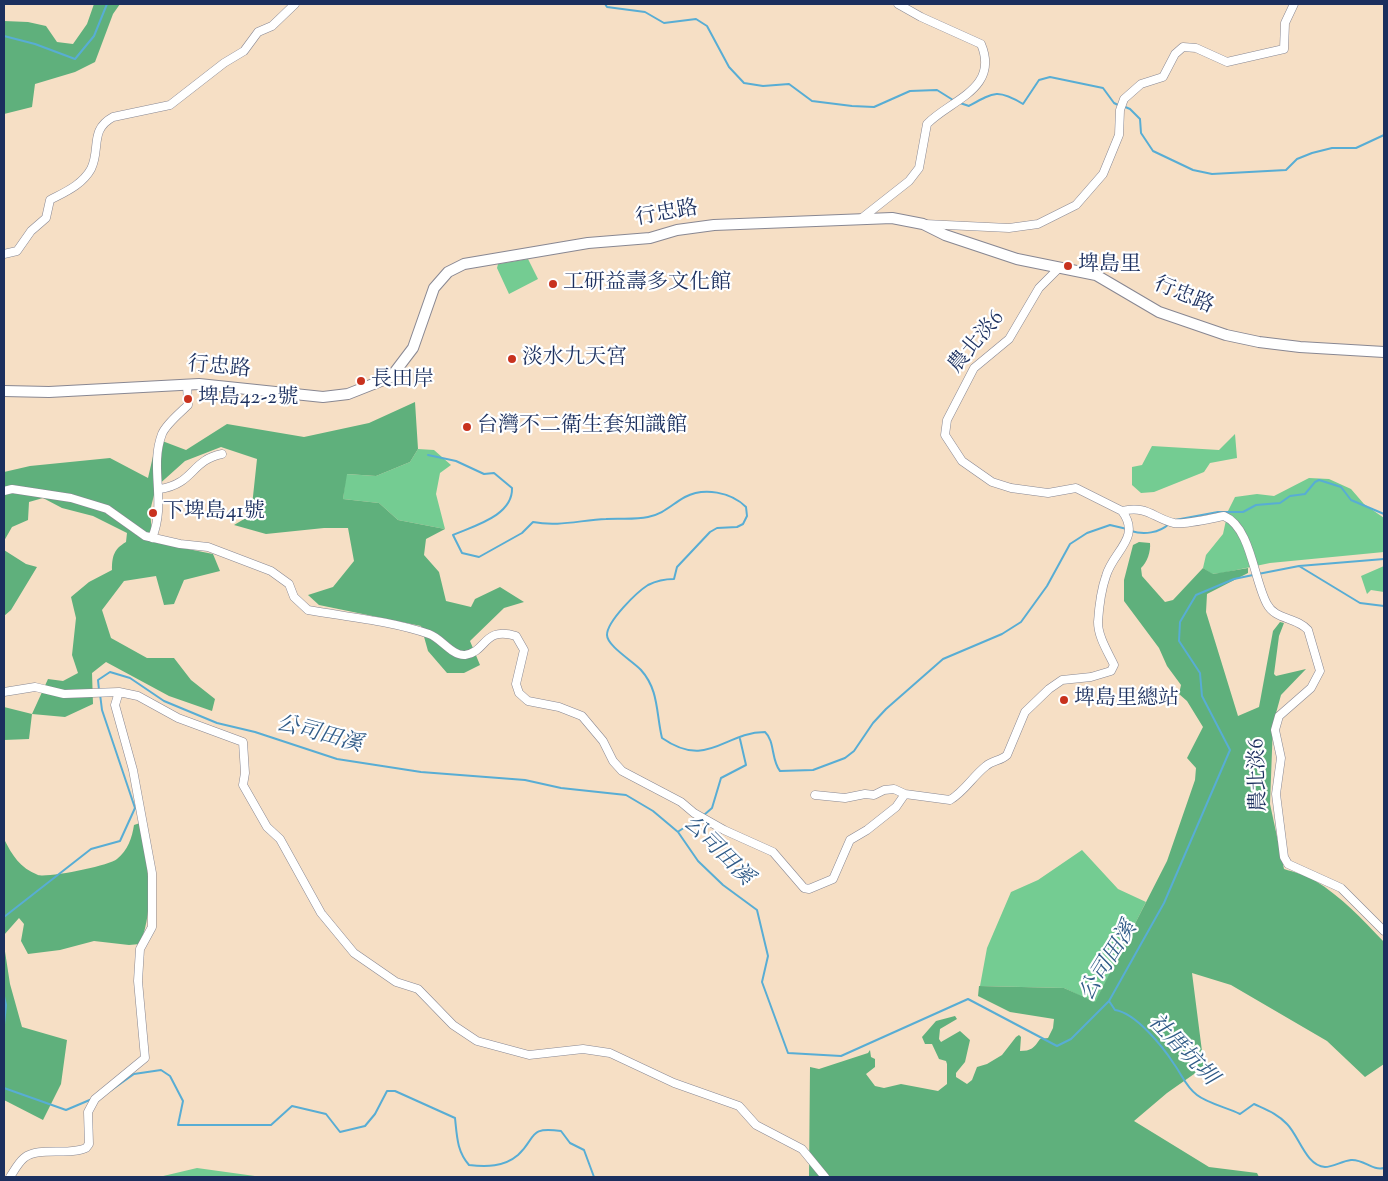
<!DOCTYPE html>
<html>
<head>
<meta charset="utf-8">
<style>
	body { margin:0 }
	#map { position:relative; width:1388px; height:1181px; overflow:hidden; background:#f6dfc5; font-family:"Sorts Mill Goudy",serif }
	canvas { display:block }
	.frame { position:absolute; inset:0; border:5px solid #1b2f5e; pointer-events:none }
</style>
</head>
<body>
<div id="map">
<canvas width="1388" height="1181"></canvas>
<div class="frame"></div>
</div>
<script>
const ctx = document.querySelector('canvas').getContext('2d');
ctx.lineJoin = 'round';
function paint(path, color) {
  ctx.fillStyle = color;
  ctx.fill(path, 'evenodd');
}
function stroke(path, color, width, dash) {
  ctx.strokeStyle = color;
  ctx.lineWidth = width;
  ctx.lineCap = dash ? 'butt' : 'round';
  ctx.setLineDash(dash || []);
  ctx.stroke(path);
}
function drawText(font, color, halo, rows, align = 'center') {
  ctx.font = font + ' "Sorts Mill Goudy","Noto Serif TC",serif';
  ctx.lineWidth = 4.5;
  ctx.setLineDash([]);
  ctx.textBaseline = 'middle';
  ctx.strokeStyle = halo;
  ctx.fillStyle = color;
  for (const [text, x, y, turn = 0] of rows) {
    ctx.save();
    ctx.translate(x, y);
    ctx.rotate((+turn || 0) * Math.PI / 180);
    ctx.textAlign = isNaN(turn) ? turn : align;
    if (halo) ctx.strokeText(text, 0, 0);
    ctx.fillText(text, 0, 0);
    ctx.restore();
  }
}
const green = new Path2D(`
	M528,259l10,20 -29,15 -12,-26 1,-4z
	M1235,434l2,24 -27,5 -6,9 -50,20 -13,1 -9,-8v-18l10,-2 10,-19 67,4z
	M418,449l16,1 17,15 -11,8 -4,21 9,35 -47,-9 -19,-17 -36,-4 3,-25 30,2 34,-14z
	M1309,478l20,1 22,10 13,15 20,14v34l-114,11 -48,10 -10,1 -9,-6 3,-13 17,-21 5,-23 7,-14 22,-3 17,2z
	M1384,566v26l-13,-2 -4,4 -6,-18z
	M1082,850l36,39 28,13 -51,101 -31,-15 -84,-2 7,-38 24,-56 27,-12z
	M197,1168l65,9h-103z`);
const forest = new Path2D(`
	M94,4h26l-7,10 -18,48 -20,10 -40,12 -3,23 -28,7v-93l24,1 18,4 11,16 16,2 14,-20z
	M415,402l3,47 -8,13 -34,14 -29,-2 -4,25 36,4 19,17 47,9 -19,10 -2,16 15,17 7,29 25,6 4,-8 25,-12 24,15 -20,6 -34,33 10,24 -16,8h-17l-19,-22 -7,-25 -102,-21 -11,-10 25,-8 21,-26 -6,-33h-24l-58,6 -32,-9 17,-10 6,-56 -36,-12 -36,14 -29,26 -6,24 3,31 60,12 7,17 -36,9 -10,24 -10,1 -8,-29 -32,5 -22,29 9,28 36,20h27l17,22 24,19 -3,12 -43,-15 -63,-34 -14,11 1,31 -28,13 -33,-3 -3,25 -25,1v-33l28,7 16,-35 15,2 15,-8 -6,-18 4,-37 -5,-21 18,-15 23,-12c0,-14 2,-21 14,-28l1,-9 -34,-17 -31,-8 -19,-10 -14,4 -1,18 -16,7 -8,14v-69l26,-6 80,-8 38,20 9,-39 29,11 41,-26 77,13 65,-14z
	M1139,542l11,1c1,8 -3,20 -9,25l1,8 23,26 8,-2 30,-32 10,6 35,-6v5l-41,21 -1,18 32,104 21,-9 14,-76 7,-9 4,1 -5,13 -5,38 2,2 30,-7 -25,26 -8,29 -3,80 14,65c10,3 22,6 30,11 28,17 48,39 70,62v122l-19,13 -38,-36 -96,-56 -39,-12 12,94 -37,26 -33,28 75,46 48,6 2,4h-450l1,-110 9,2 49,-16 2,-3 1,7 4,2v8l-9,7 9,12 9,2 17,-4 37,7 9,-7v-20l-1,-3 -7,-2 -7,-15h-7l-3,-7 14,-16 19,-5 2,3 -17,10 -1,10 2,3 19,-11 10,9 -5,22 -9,11v4l11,7 5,-4 5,-13 10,-3 15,-9 14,-18 3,-2 2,2 -1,14c11,0 14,-3 20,-12l8,-1 5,-10 1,-9 -44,-7 -32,-16 1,-10 85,2 31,14 72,-141 28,-81 1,-12 -9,-10 16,-31 -16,-26 -8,-7 2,-9 -14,-19 -8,-18 -35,-47v-21l9,-35z
	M4,550l22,14 11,3 -26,43 -7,6z
	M140,823c7,41 16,82 0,121l-11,1 -35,-4 -34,9 -32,4 -7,-13 3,-17 -5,-6 -15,17v-96c8,16 16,29 34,36 9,3 71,-9 79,-16 11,-9 15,-21 17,-34z
	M4,945l6,39 12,43 45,13 -6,44 -18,36 -39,-20z`);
const stream = new Path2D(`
	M605,4l2,3 38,5 19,11 32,-4 11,7 22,41 15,16 19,3 26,-2 23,17 40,5 22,1 36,-16 27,-1 16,10
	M4,36l31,8 40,15 19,-23 13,-32
	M960,103l9,3c25,-14 29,-17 54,-2l16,-24 11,-3 53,11 11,15 4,2
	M1123,106l7,3 10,10 1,14 12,18 40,19 19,4 74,-4 11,-11 15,-6 20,-5h24l28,-13
	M428,455l28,6 28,13 10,-1 18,15c1,28 -39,38 -59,47l9,18 17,4 43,-24 11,-11c25,5 48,-2 73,-3 14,-1 28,1 42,-2 16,-3 24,-13 37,-20 19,-10 46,-5 61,10l1,9 -4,8 -6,3 -20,1 -7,4 -33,35 -3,12c-9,0 -18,2 -26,6 -11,7 -41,36 -41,50 0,11 27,27 34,35 18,20 15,43 21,68 46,32 62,-6 103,-6 10,9 6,28 15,39l33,-1 32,-12 9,-7 19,-28 13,-14 57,-50 59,-25 19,-12 26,-36 23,-42 17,-11 23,-8 17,4
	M1175,520l43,-8h25l13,-7 24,-2 10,-7 15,-2 10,-12 4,-2 22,7 10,13 33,14
	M1131,531c13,4 28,2 38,-7
	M1299,566l85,-7
	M1258,574l41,-8 61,37 24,3
	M99,690l-1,-10 12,-8 20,6 34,23 53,22 38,9 82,27 84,13 104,8 36,8 65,7 27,16 25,21 20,29 25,24 34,25 11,46 -6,26 26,71 53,3 127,-57 89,47 14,-7 38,-38 55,-98 66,-153 -28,-54 -2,-23 -21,-32 1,-19 16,-27 38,-16 19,-4
	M704,815l8,-7 9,-30 25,-13 -6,-26
	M679,831l19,-12
	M4,917l87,-68 29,-8 15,-33 -33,-98 -2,-16
	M4,996l2,9 -2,20
	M1109,1001l6,9c21,3 48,37 59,54 8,11 12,23 23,31 10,8 31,13 43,19l14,-10c13,6 24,10 33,20 12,12 19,42 38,43 8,0 17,-6 26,-7 13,-1 21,11 33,8
	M4,1088l62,22 26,-11
	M110,1091l24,-17 27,-4 9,6 13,25 -5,24h93l21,-19 34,8 14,18 25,-6 10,-12 12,-23h8l60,27c2,19 2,33 14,47 17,2 35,2 49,-10 19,-17 9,-29 43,-24l9,12 14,7 10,27`);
const minor = new Path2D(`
	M862,218l47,-37 10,-13 8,-44c23,-24 73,-35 54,-80l-60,-27 -23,-13
	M925,224l84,4 29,-4 38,-19 27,-31 16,-39 1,-25 4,-11 17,-15 22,-7 12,-23 8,-7 13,1 31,14 57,-13 1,-26 9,-19
	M4,254l13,-3 14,-20 15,-13 4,-18c15,-8 32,-15 41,-31 10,-20 -2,-39 22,-52l57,-12 54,-42 20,-12 14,-19 14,-6 23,-22
	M1058,269l-19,19 -30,51 -35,29 -27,52 -2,15 17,26 30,21 19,6 37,5 28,-5 46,23c25,-6 31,7 52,12 11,2 38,-5 50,-7 27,11 30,65 43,88 8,16 30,13 41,26l12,41 -9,17 -32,28 -4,14 6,28 -5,36 8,63 4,7 53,24 43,43
	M160,489c34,-5 31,-29 62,-35
	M4,491l8,-2 59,9 36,11 38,27 35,8 28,3 63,24 18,13 5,13 14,13c40,7 83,11 121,24 12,4 23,22 36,21 22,-3 18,-29 51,-19l8,14 -8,34 3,9 9,8 31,6 23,9 21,25 10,20 9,10 59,31 13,11 30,17 49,22 31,36 5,1 24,-10 17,-39 17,-10 29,-23 9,-13
	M152,538c15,-36 -3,-70 10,-104 4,-10 18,-21 26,-29l-1,-21
	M4,692l31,-5 29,7 55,-2 19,4 40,22 65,24 2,31 -2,12 24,42 13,12 41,74 33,40 42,29 22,7 35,36 24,16 52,14 54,-6 27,4 64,30 65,23 17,19 46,24 23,28
	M815,795l30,3 20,-4 9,1 10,-5 10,-1 11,5 45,6c15,-9 23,-24 36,-34 7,-6 15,-5 21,-11l18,-43 24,-23 13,-9 29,-3 20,-6 3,-6c-6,-13 -16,-28 -16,-43 1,-15 3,-32 8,-46 7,-25 36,-38 16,-65
	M10,1177c4,-6 8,-14 14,-19 14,-12 45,-2 62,-10l3,-4 -1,-32 7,-13 50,-41 -7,-77 2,-32 12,-22v-54l-19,-103 -18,-65 4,-13`);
const tertiary = new Path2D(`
	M4,391l45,1 150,-8 124,13 25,-3 43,-17 22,-29 21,-60 14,-16 16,-8 124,-21 62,-5 27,-8 37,-5 178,-7 31,6 22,11 72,24 79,16 63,37 67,23 33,7 41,5 84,5`);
const markers = [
	[1068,266,5,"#c8321e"],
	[553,284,5,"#c8321e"],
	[512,359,5,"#c8321e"],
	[361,381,5,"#c8321e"],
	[188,399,5,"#c8321e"],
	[467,427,5,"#c8321e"],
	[153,513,5,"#c8321e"],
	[1064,700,5,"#c8321e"]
];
const streetNames = [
	["行忠路",667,215,-10],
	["行忠路",1183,297,23],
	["農北淡6",978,343,-50],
	["行忠路",219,369,5],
	["農北淡6",1260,775,-92]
];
const poiNames = [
	["埤島里",1078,266],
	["工研益壽多文化館",563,284],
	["淡水九天宮",522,359],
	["長田岸",371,381],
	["埤島42-2號",198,399],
	["台灣不二衛生套知識館",477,427],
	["下埤島41號",163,513],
	["埤島里總站",1074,700]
];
const waterNames = [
	["公司田溪",319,736,15],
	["公司田溪",717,852,45],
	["公司田溪",1110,962,-58],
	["社厝坑圳",1181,1051,46]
];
paint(green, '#74cc92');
paint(forest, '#5fb07c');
stroke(stream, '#58add4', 2);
stroke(minor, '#888792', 9);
stroke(tertiary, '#888792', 12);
stroke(minor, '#fff', 8);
stroke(tertiary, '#fff', 10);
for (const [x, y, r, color] of markers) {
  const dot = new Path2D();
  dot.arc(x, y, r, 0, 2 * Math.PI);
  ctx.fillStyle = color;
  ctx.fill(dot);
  stroke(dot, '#fff', 2);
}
drawText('21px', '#1b2f5e', '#fff', streetNames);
drawText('21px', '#1b2f5e', '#fff', poiNames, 'left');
drawText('italic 22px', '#305b87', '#fff', waterNames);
</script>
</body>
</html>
